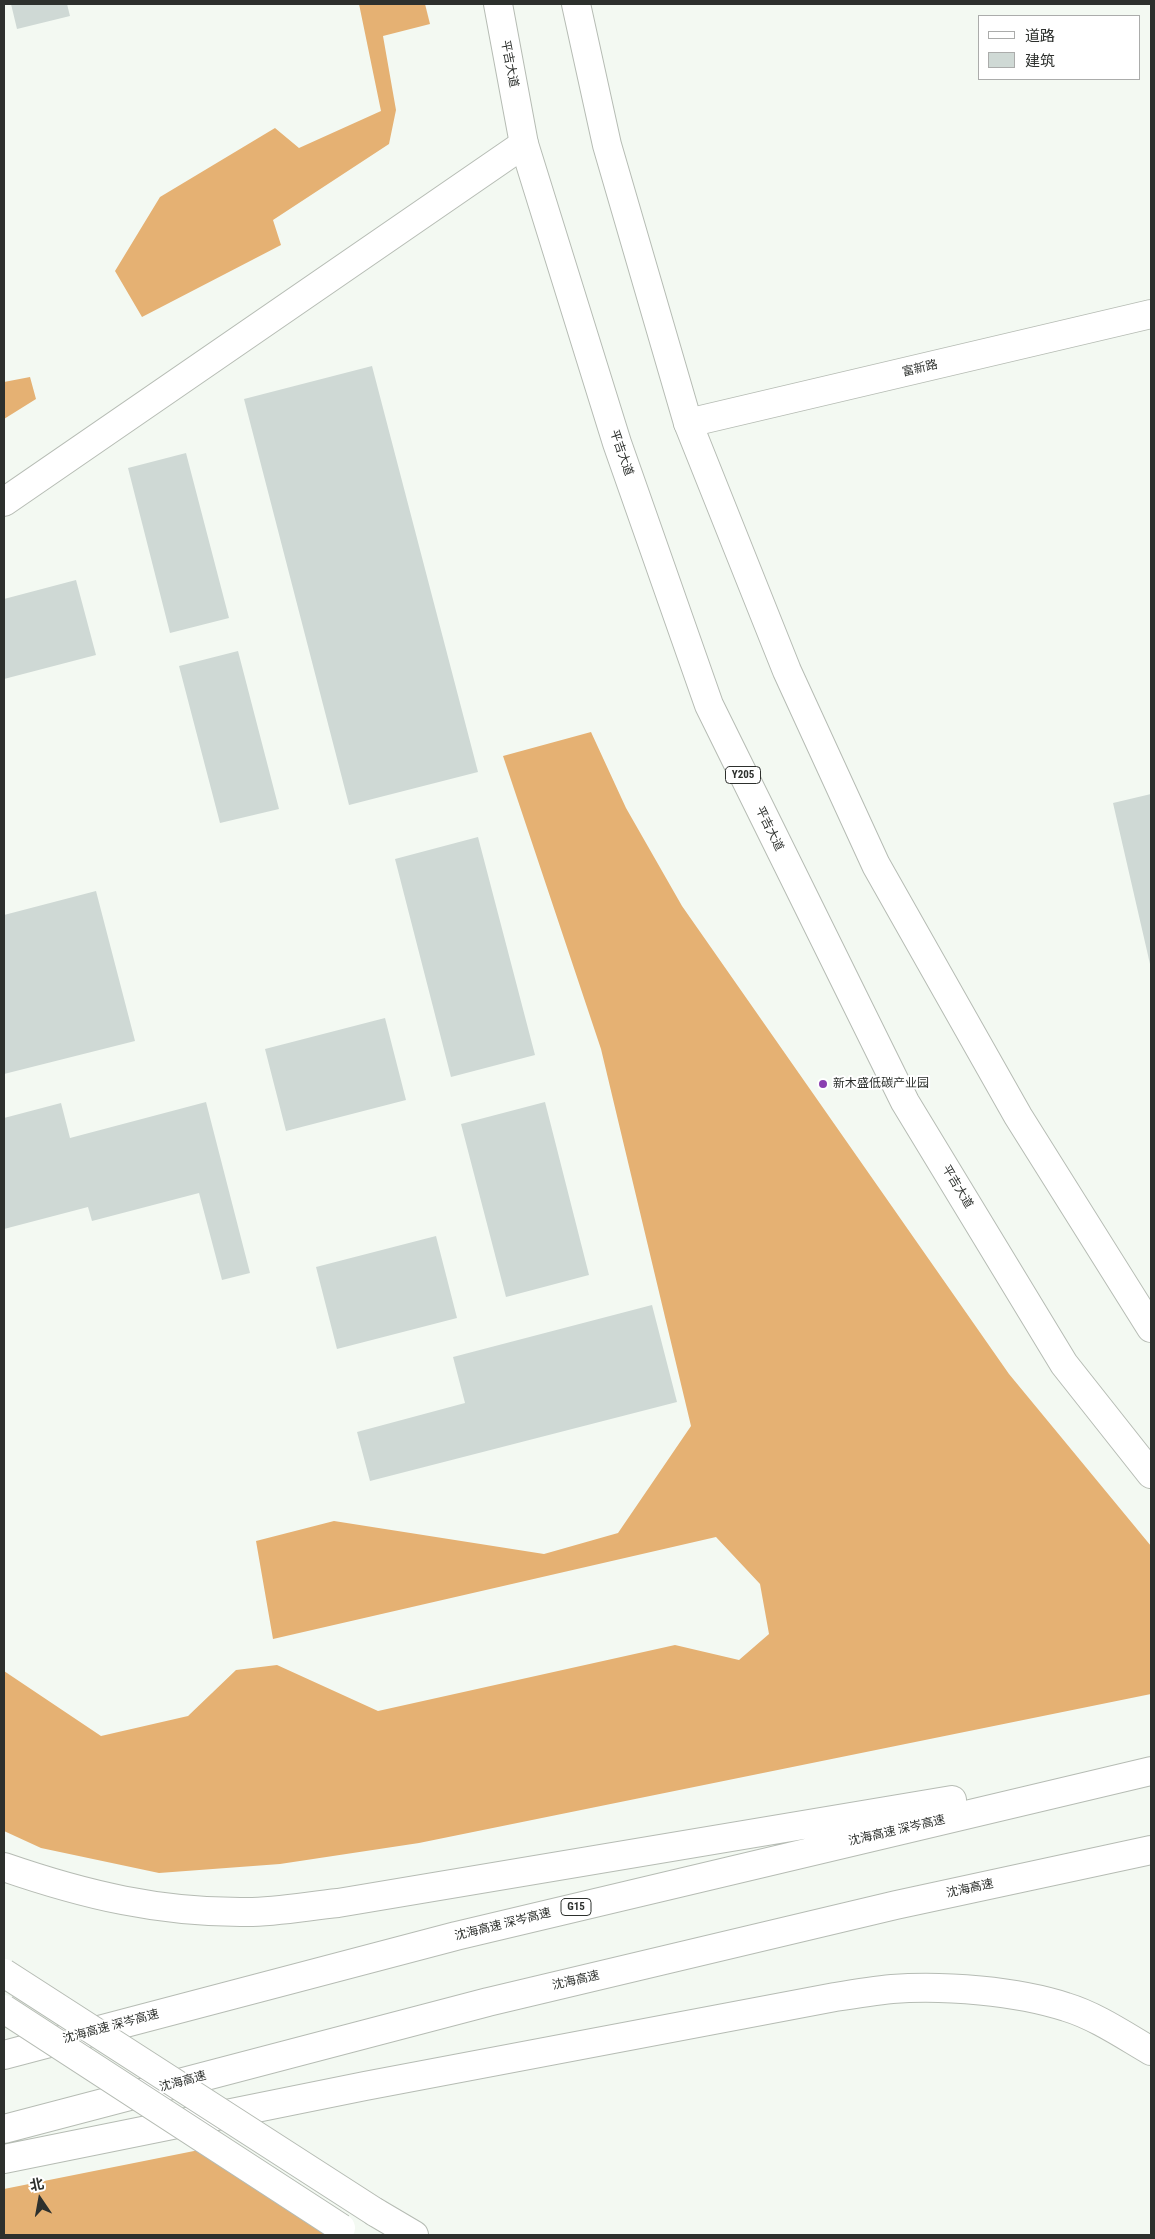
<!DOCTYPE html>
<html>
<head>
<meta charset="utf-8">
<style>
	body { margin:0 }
	#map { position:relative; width:1155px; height:2239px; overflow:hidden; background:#f3f9f2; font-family:"Roboto Condensed","Noto Sans SC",sans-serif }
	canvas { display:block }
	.frame { position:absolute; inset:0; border:5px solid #2d302d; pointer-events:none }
	.legend { position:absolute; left:978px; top:15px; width:162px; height:65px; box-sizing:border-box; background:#fff; border:1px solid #abacab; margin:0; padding:6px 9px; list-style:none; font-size:15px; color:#2d302d }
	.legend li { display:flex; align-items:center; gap:10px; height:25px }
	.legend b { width:25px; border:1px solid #abacab }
	.north { position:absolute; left:15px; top:2174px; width:50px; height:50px; -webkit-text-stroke:4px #fff; paint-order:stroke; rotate:348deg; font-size:14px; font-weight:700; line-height:20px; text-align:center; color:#2d302d }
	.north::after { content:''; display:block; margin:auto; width:18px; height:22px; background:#2d302d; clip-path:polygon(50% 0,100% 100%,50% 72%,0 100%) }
</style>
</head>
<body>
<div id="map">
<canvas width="1155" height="2239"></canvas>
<div class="frame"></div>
<ul class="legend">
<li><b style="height:6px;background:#fff"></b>道路</li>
<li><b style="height:14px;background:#cfd9d5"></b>建筑</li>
</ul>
<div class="north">北</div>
</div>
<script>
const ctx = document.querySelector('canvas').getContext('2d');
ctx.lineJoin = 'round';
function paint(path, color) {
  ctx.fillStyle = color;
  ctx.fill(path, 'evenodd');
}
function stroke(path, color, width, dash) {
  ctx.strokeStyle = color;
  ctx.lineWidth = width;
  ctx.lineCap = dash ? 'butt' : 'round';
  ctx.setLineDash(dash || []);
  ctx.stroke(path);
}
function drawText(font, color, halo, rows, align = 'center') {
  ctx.font = font + ' "Roboto Condensed","Noto Sans SC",sans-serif';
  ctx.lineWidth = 4;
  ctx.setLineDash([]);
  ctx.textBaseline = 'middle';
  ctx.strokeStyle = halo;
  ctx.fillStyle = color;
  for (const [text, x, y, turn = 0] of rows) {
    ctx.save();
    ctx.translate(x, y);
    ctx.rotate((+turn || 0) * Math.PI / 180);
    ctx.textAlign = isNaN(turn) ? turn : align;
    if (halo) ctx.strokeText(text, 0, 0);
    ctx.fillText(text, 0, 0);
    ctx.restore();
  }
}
const forest = new Path2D(`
	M359,4h66l5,20 -47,12 13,74 -7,34 -116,76 8,25 -139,72 -27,-46 45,-74 115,-69 24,20 82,-37z
	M30,377l6,22 -32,20v-37z
	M591,732l35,76 56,98 327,468 142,172v148l-732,149 -139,21 -121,9 -118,-25 -37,-17v-160l97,65 87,-20 48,-46 41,-5 101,46 297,-66 64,15 30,-26 -9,-50 -44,-47 -443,102 -17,-98 78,-20 210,33 74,-21 73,-107 -90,-377 -98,-293z
	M204,2149l134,86h-334v-46z`);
const building = new Path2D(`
	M11,4h56l3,12 -53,13z
	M372,366l106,406 -129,33 -105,-406z
	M186,453l43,165 -59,15 -42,-165z
	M76,580l20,75 -92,24v-80z
	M238,651l41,158 -59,14 -41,-157z
	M1151,794v170h-1l-37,-161z
	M478,837l57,218 -84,22 -56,-218z
	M96,891l39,150 -131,33v-159z
	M385,1018l21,82 -120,31 -21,-82z
	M206,1102l44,171 -28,7 -23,-87 -107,28 -4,-14 -84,22v-111l57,-15 9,35z
	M545,1102l44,173 -83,22 -45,-173z
	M436,1236l21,82 -120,31 -21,-82z
	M652,1305l25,97 -307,79 -13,-49 108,-29 -12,-46z`);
const minor = new Path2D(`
	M688,423l463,-109
	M4,502l520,-358`);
const major = new Path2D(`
	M498,4l26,140 93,299 92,262 196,397 159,262 87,110
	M576,4l31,141 81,278 99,248 89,194 142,251 133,212`);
const highway = new Path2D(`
	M4,1867c81,28 157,46 243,45 30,0 61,-6 91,-9l614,-103
	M4,2055l452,-119 695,-165
	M4,2129l484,-127 408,-97 255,-55
	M4,2159l361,-73 470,-89c19,-3 38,-6 57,-8 52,-4 125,2 174,18 30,9 59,29 85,44
	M375,2212l39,23`);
const highwayBridge = new Path2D(`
	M4,1973l371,239
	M4,2009l337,219`);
const markers = [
	[823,1084,5,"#8a3fb0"]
];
const shields = [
	[743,775,35],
	[576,1907,30]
];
const shieldNames = [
	["Y205",743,775],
	["G15",576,1907]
];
const streetNames = [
	["平吉大道",509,64,79],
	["富新路",920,369,-13],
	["平吉大道",621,453,71],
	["平吉大道",769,829,64],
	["平吉大道",957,1187,59],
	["沈海高速 深岑高速",897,1831,-13],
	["沈海高速",970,1889,-12],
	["沈海高速 深岑高速",503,1925,-14],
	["沈海高速",576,1981,-13],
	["沈海高速 深岑高速",111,2027,-15],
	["沈海高速",183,2082,-15]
];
const poiNames = [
	["新木盛低碳产业园",833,1084]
];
paint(forest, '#e5b173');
paint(building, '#cfd9d5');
stroke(minor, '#b6bcb4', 30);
stroke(major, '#b6bcb4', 30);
stroke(highway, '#b6bcb4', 30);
stroke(minor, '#fff', 28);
stroke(major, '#fff', 28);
stroke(highway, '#fff', 28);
stroke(highwayBridge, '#b6bcb4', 30, []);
stroke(highwayBridge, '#fff', 28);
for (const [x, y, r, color] of markers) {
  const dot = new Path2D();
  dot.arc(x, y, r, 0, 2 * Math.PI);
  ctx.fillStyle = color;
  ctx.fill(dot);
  stroke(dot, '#fff', 2);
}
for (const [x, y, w] of shields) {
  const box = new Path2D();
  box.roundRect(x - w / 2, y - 8.5, w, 17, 4);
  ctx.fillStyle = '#fff';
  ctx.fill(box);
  stroke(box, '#2d302d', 1);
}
drawText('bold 11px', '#2d302d', null, shieldNames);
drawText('12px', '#2d302d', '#fff', streetNames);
drawText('12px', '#2d302d', '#fff', poiNames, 'left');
</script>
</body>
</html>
